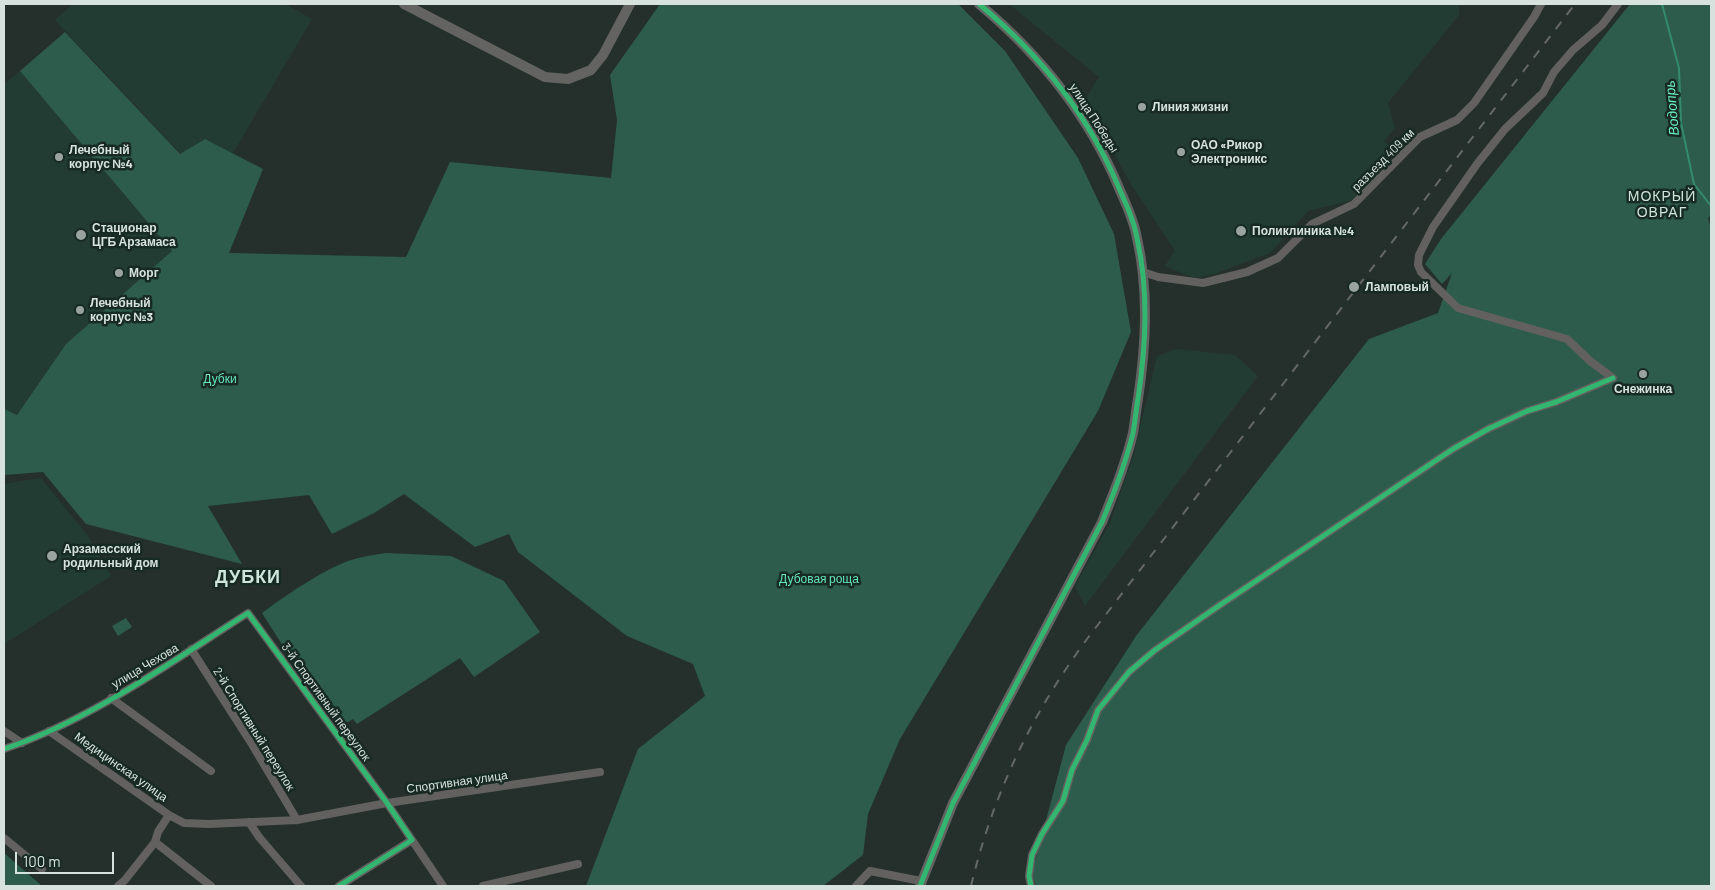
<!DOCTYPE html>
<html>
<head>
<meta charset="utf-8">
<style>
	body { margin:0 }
	#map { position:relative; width:1715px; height:890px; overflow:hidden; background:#25302c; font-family:Barlow,sans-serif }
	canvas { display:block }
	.frame { position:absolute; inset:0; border:5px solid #d7e2de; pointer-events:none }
	.scale { position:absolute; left:15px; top:852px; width:99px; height:22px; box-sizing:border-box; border:2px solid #d7e2de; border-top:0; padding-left:6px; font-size:15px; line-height:18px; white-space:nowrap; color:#d7e2de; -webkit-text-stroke:4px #172a23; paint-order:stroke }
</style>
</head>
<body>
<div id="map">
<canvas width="1715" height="890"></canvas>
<div class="frame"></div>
<div class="scale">100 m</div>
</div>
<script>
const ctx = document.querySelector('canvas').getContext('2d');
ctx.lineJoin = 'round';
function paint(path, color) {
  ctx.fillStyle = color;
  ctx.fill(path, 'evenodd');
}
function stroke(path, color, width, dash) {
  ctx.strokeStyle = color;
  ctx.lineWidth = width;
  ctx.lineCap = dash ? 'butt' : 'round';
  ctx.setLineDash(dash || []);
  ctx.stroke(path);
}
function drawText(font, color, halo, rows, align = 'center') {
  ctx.font = font + ' Barlow,sans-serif';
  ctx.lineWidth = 5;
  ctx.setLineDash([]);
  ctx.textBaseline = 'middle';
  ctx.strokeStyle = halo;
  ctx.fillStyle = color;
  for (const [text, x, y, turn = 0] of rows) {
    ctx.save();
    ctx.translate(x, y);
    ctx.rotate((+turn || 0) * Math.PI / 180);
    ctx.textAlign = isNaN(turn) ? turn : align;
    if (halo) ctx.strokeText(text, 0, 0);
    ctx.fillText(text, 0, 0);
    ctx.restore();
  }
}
const built = new Path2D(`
	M73,4h212l27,15 -79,134 -28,-14 -24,15 -126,-134z
	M1009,4h450v11l-71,88 7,25 -11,13 12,11 -44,48 -44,11 -38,42 -56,21 -20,4 -29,-12 10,-15 -46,-70 -44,-82 14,-22z
	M20,71l152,180 -106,93 -49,71 -13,-6v-325z
	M1176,349l59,6 23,21 -173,230 -10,-20 35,-63 24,-70 23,-97z
	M41,478l47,58 23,40 -107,68v-160z`);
const green = new Path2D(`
	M660,4h298l47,47 73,107 36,76 17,98 -33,79 -198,328 -32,75 -5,41 -40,31h-237l52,-137 67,-53 -12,-32 -66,-28 -109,-84 -9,-18 -34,13 -71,-53 -30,19 -42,21 -23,-39 -101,11 34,58 -156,-40 -43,-52 -39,3v-66l13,6 49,-71 106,-93 -152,-180 45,-39 115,122 25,-15 58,30 -34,84 177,4 44,-95 161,16 6,-58 -7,-45z
	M1630,4h81v211l-3,3 3,11v657h-675l-4,-13 34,-128 70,-109 233,-297 69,-26 14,-40 -10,11 -17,-20 16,-25z
	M386,553l65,3 53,25 36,51 -66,45 -14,-19 -103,66 -4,-5 -5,3 -9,-1 -12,-6 -65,-102c21,-16 61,-43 86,-52 12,-4 25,-6 38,-8z
	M126,618l6,9 -14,9 -6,-10z
	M4,853l38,33h-38z`);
const stream = new Path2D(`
	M1662,4l17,64 2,55 13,61 17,22`);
const street = new Path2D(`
	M1143,272l15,5 45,6 44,-11 31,-14 34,-34 42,-20 66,-67 37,-17 17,-17 60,-86 7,-13
	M1613,378l-23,-17 -23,-22 -109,-31 -37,-36 -3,-7 1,-10 14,-28 44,-63 28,-35 38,-36 11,-21 19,-22 29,-25 16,-21
	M191,649l59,92 47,79
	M111,698l100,73
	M4,731l18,12
	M49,731l120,84 15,8 25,1 88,-4 90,-17 213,-31
	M4,749c87,-29 167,-87 244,-136l139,190 25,37 -73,46
	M169,815l-11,17 -3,10 56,44
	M249,822l10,15 42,49
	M4,838l38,31
	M412,840l31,46
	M118,886l7,-6 30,-38
	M483,886l95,-22
	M856,886l14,-15 51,10
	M1031,886l-2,-10 3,-21 10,-21 21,-33 9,-31 15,-30 11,-30 31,-38 26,-22 62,-43 236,-158 35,-20 39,-18 29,-9 57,-24`);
const secondary = new Path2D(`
	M404,4l141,73 23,2 23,-9 12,-15 27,-51
	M920,886l33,-83 149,-281c12,-29 24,-59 31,-89 2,-11 3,-23 5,-34 8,-54 11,-108 -1,-161 -3,-18 -11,-34 -18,-50 -30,-72 -80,-134 -140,-184`);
const rail = new Path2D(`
	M971,886c22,-92 60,-171 116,-247l488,-635`);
const cycleway = new Path2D(`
	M4,749c87,-29 167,-87 244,-136l139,190 25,37 -73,46
	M920,886l33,-83 149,-281c12,-29 24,-59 31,-89 2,-11 3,-23 5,-34 8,-54 11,-108 -1,-161 -3,-18 -11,-34 -18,-50 -30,-72 -80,-134 -140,-184
	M1031,886l-2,-10 3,-21 10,-21 21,-33 9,-31 15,-30 11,-30 31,-38 26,-22 62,-43 236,-158 35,-20 39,-18 29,-9 57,-24`);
const markers = [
	[1142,107,5,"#99a4a0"],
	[1181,152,5,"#99a4a0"],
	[59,157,5,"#99a4a0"],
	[1241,231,6,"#99a4a0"],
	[81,235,6,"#99a4a0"],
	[119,273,5,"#99a4a0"],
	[1354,287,6,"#99a4a0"],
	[80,310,5,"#99a4a0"],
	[1643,374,5,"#99a4a0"],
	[52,556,6,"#99a4a0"]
];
const poiNames = [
	["Линия жизни",1152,107],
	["ОАО «Рикор",1191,145],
	["Электроникс",1191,159],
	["Лечебный",69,150],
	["корпус №4",69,164],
	["Стационар",92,228],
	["ЦГБ Арзамаса",92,242],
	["Поликлиника №4",1252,231],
	["Морг",129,273],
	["Ламповый",1365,287],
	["Лечебный",90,303],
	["корпус №3",90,317],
	["Снежинка",1643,389,"center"],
	["Арзамасский",63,549],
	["родильный дом",63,563]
];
const streetNames = [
	["улица Победы",1094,118,57],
	["разъезд 409 км",1383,160,-45],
	["улица Чехова",145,666,-31],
	["3-й Спортивный переулок",326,702,54],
	["2-й Спортивный переулок",254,729,58],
	["Медицинская улица",121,767,35],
	["Спортивная улица",457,782,-8]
];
const parkNames = [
	["Дубки",220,379],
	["Дубовая роща",819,579]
];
const waterNames = [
	["Водопрь",1672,108,-95]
];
const neighbourhoodNames = [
	["МОКРЫЙ",1662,196],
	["ОВРАГ",1662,212]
];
const districtNames = [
	["ДУБКИ",248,577]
];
paint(built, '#233c33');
paint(green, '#2d5c4c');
stroke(stream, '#338a6f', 2);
stroke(street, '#626160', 8);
stroke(secondary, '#636362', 10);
stroke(rail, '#656867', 2, [9, 9]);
stroke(cycleway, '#33b770', 5);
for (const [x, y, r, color] of markers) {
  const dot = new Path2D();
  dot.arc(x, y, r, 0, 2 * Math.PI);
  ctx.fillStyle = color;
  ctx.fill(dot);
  stroke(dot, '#172a23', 2);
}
drawText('bold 12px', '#d7e2de', '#172a23', poiNames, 'left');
drawText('12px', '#d7e2de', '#172a23', streetNames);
drawText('12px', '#63e4bb', '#172a23', parkNames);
drawText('italic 14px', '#6dedc4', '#172a23', waterNames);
ctx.letterSpacing = '1px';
drawText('14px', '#cfe6dc', '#172a23', neighbourhoodNames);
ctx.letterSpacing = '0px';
ctx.letterSpacing = '1px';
drawText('bold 18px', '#cfe6dc', '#172a23', districtNames);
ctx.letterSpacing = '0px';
</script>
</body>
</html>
